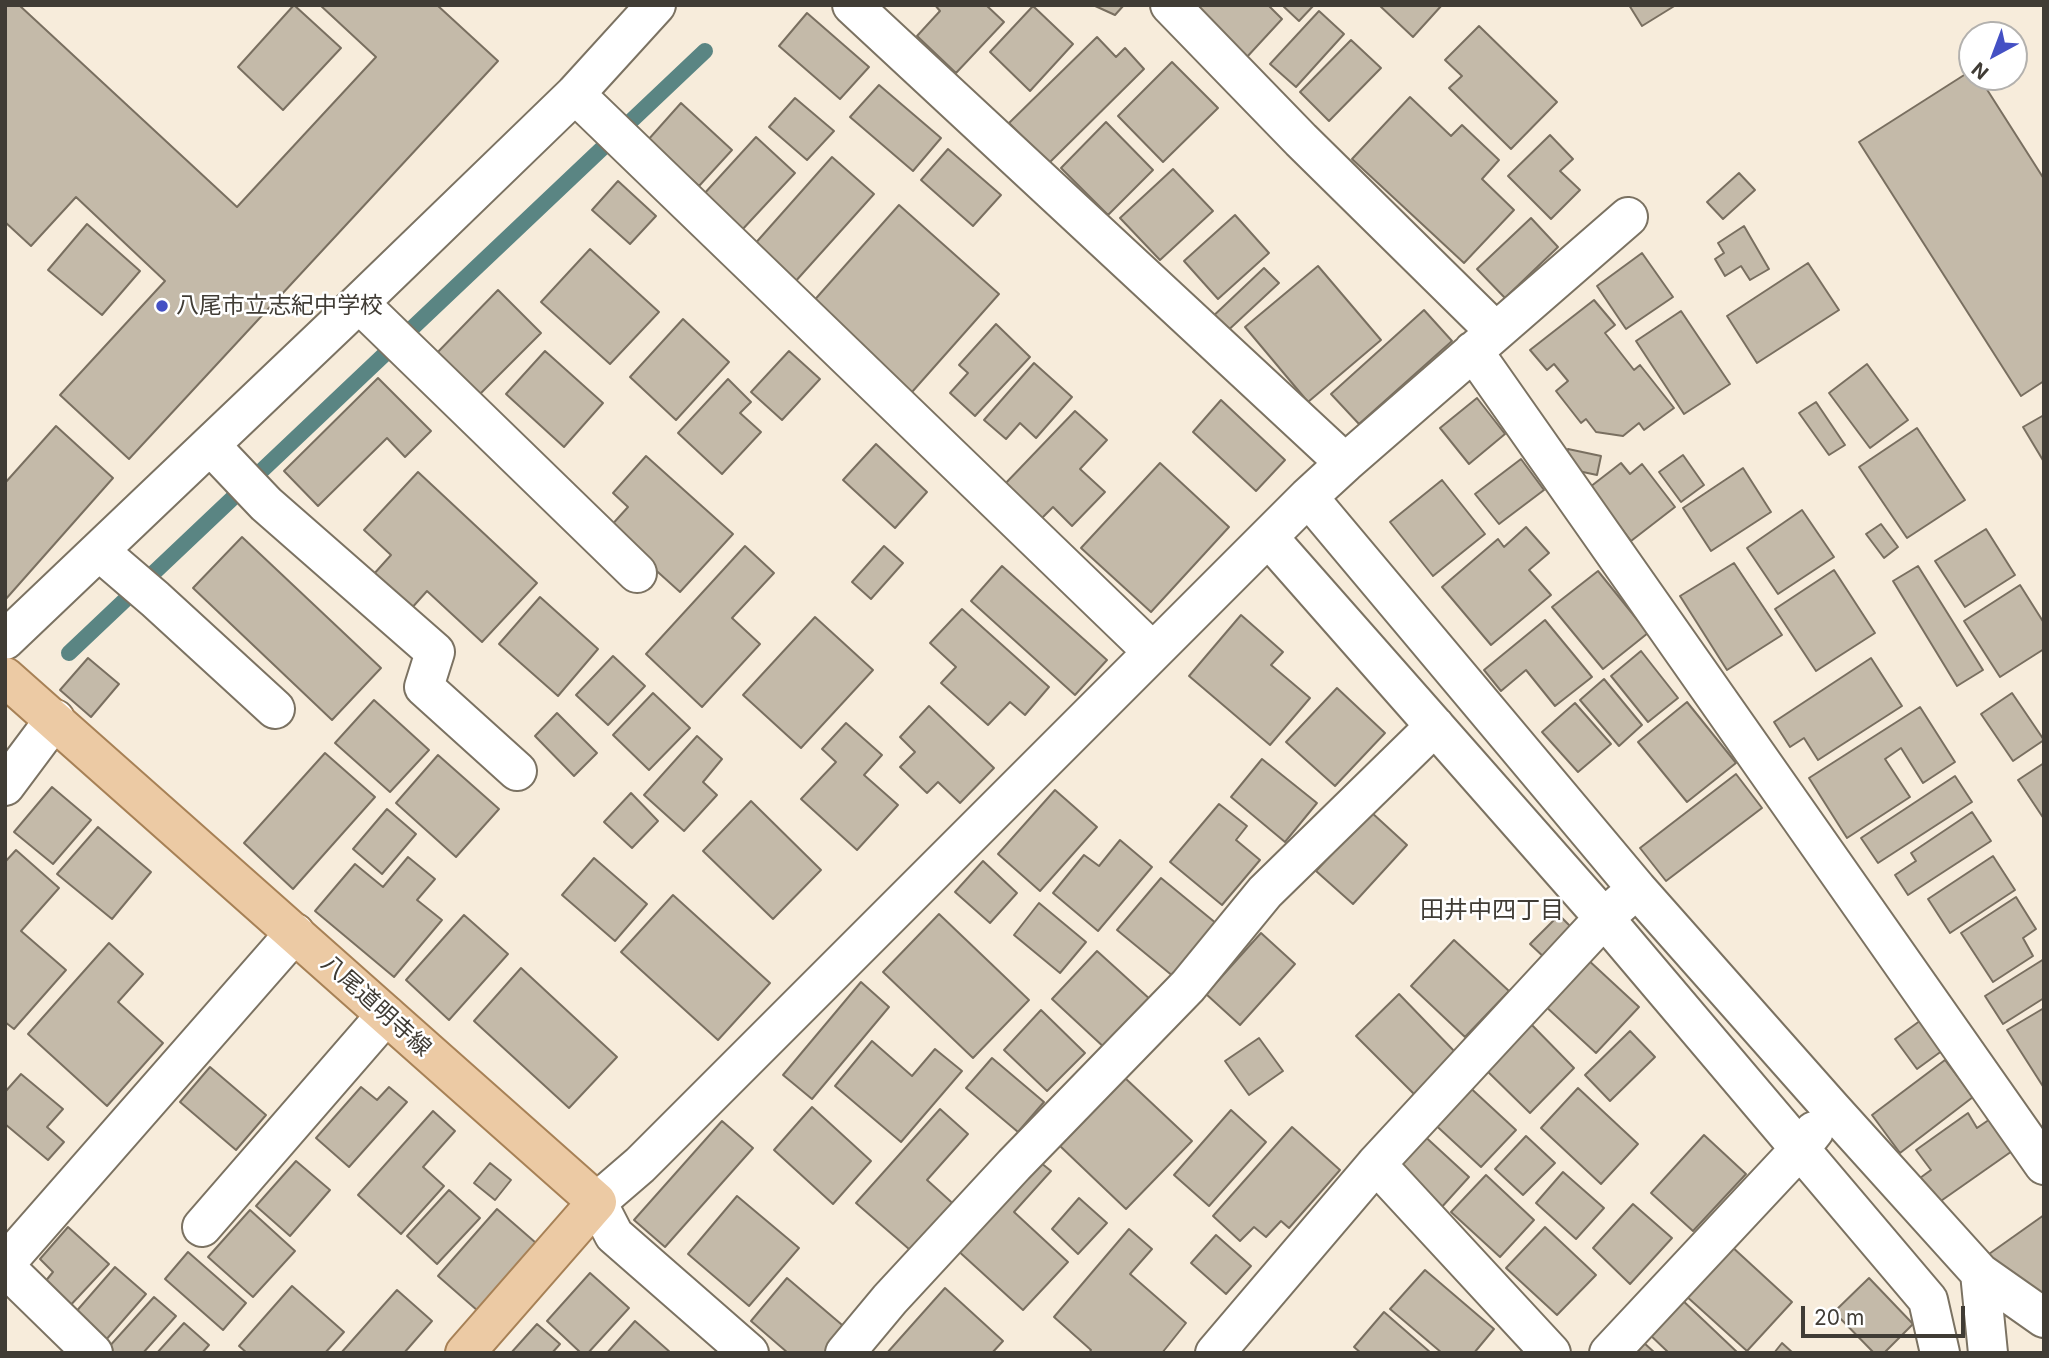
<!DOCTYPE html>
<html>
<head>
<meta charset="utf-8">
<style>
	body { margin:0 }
	#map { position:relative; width:2049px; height:1358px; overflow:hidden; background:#f7ecdb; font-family:Inter,sans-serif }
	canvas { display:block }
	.frame { position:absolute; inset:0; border:7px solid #403c35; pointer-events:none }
	.north { position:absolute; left:1958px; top:21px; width:70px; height:70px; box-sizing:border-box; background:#fff; border:2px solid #b3b1ae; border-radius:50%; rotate:221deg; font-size:19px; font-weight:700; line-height:28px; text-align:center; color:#403c35 }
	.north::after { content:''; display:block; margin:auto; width:24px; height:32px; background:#4450c4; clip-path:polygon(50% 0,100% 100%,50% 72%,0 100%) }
	.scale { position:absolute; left:1801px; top:1306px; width:164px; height:32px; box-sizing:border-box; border:4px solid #403c35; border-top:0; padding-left:9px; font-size:21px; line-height:24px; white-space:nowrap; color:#403c35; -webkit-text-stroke:5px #fff; paint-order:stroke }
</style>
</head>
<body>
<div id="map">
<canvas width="2049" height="1358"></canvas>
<div class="frame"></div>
<div class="north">N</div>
<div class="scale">20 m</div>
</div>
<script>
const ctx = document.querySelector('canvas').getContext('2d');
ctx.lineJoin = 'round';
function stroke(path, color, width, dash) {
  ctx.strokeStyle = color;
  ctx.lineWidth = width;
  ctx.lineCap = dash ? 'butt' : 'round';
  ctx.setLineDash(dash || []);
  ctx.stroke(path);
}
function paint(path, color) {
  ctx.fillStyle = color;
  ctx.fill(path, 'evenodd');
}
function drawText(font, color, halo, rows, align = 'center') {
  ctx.font = font + ' Inter,"Noto Sans JP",sans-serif';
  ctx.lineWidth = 5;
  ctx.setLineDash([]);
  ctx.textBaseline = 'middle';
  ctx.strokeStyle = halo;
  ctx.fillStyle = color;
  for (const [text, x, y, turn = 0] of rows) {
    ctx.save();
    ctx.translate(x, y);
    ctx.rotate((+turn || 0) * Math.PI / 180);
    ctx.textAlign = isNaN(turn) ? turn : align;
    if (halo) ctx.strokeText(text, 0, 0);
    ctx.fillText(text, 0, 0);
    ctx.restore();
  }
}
const stream = new Path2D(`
	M69,653l636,-602`);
const building = new Path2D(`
	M5,5h14l218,202 139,-150 -56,-52h117l61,56 -369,398 -69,-64 105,-114 -89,-84 -45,49 -26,-24z
	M294,5l47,43 -58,62 -45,-43z
	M935,5h51l18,17 -48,51 -39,-37 23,-25z
	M1093,5h31l-9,10z
	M1195,5h73l14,14 -36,39z
	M1282,5h32l-15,16z
	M1379,5h63l-29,32z
	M1629,5h47l-34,21z
	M1033,6l40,38 -43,47 -40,-39z
	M1319,11l25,23 -48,53 -26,-23z
	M807,13l62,54 -29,32 -61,-53z
	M1479,26l78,76 -46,47 -62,-61 13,-12 -17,-16z
	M1097,37l19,20 9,-9 19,21 -95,94 -40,-40z
	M1351,40l30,28 -52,53 -29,-29z
	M1172,62l46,46 -55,54 -45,-46z
	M1972,70v7h7l65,102v202l-23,15 -162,-254z
	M879,85l62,53 -28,33 -63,-54z
	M1410,97l41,39 11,-11 37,35 -17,19 32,31 -50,53 -112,-104z
	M795,98l39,33 -27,29 -38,-33z
	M681,103l51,47 -33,36 -51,-46z
	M1106,122l47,48 -45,45 -47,-47z
	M1550,135l23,24 -13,12 20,19 -29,29 -43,-43z
	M756,137l39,36 -54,58 -38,-36z
	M948,149l53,46 -28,31 -52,-46z
	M832,157l42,37 -80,89 -41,-37z
	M1173,169l40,42 -53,49 -40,-42z
	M1739,173l16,17 -32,29 -16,-17z
	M618,181l38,35 -26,28 -38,-34z
	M899,205l100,89 -87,98 -101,-88z
	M1235,215l34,38 -51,46 -34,-38z
	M1531,218l27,29 -53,51 -28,-29z
	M87,224l53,47 -38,44 -54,-45z
	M1744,226l25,43 -19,11 -9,-14 -16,10 -10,-17 9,-6 -6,-10z
	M590,249l69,63 -49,52 -69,-62z
	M1642,253l31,44 -47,32 -29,-43z
	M1808,263l31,47 -82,53 -30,-47z
	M1318,266l63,74 -73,62 -63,-75z
	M1264,268l15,15 -57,53 -14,-15z
	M498,290l43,43 -65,65 -42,-42z
	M1594,300l21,25 -10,8 29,37 6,-5 34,43 -30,22 -5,-7 -16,13 -27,-4 -10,-13 -5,4 -25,-32 12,-10 -14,-17 -7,6 -17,-20z
	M1424,310l28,31 -93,83 -28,-30z
	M1681,311l49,73 -46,30 -48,-73z
	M683,319l46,43 -53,58 -46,-43z
	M996,324l34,33 -55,59 -25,-23 18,-20 -9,-8z
	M545,351l58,52 -39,44 -58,-53z
	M789,351l31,28 -38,41 -31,-28z
	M1034,363l38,34 -36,41 -16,-15 -14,16 -22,-19z
	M1867,364l41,56 -38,28 -41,-55z
	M378,378l53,53 -26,26 -18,-19 -69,68 -34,-35z
	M728,379l23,23 -11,11 21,19 -39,42 -44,-41z
	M1477,398l28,36 -36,30 -29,-36z
	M1221,400l64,60 -29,31 -63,-59z
	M1816,402l29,43 -16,10 -30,-42z
	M1075,411l32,29 -27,29 25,23 -33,34 -19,-19 -13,13 -37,-34z
	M2044,415v47l-21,-35z
	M56,426l57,52 -108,122v-117z
	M1917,428l48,72 -58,38 -48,-71z
	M876,444l51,48 -32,36 -52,-48z
	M1568,449l33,7 -4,19 -33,-7z
	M1683,455l21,30 -23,17 -22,-30z
	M646,456l87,78 -53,58 -71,-64 19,-21 -15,-14z
	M1521,459l23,31 -45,34 -24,-30z
	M1160,463l69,64 -78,85 -70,-64z
	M1621,463l9,11 12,-10 33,43 -44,34 -41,-54z
	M1743,468l28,44 -60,39 -28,-43z
	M418,472l119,111 -55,59 -55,-51 -17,19 -37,-35 18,-20 -27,-25z
	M1442,480l43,54 -52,42 -43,-54z
	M1802,510l32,47 -56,37 -31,-46z
	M1881,524l17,23 -14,11 -18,-24z
	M1526,527l23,26 -20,17 22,25 -60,50 -49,-58 56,-48 6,8z
	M1986,529l29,46 -50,32 -30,-46z
	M242,537l139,131 -49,52 -139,-132z
	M745,546l29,27 -42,45 28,26 -58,63 -56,-53z
	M884,546l19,17 -32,36 -19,-17z
	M1734,563l48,72 -55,35 -47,-74z
	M1002,566l105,94 -32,35 -104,-94z
	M1918,566l65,104 -26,16 -64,-105z
	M1834,570l41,63 -59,38 -41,-62z
	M1598,571l50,62 -45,36 -51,-62z
	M2020,585l24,38v26l-44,28 -36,-56z
	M540,597l58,52 -40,47 -59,-52z
	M962,609l87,78 -24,28 -15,-13 -22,23 -47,-42 15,-16 -26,-24z
	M1241,615l42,37 -12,13 39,33 -40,47 -81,-69z
	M815,617l58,53 -72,78 -58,-53z
	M1545,620l47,57 -37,29 -29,-36 -25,21 -17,-21z
	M1641,651l37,47 -30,24 -37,-46z
	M613,656l32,30 -37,39 -32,-30z
	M88,658l31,26 -28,33 -31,-27z
	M1871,658l31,48 -84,54 -14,-22 -14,9 -16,-25z
	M1604,679l38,46 -23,21 -39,-46z
	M1337,688l48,45 -50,53 -49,-44z
	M653,693l37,35 -41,42 -36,-35z
	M2012,693l32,47 -31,21 -32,-47z
	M374,700l55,50 -39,42 -55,-49z
	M1687,702l49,61 -49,39 -49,-60z
	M1575,703l36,41 -33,28 -36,-40z
	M929,706l65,62 -34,35 -22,-21 -11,11 -27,-26 15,-15 -15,-15z
	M1920,707l35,55 -32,21 -22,-35 -16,11 25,38 -63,41 -38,-60z
	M557,713l40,40 -23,23 -39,-40z
	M846,723l36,32 -18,20 34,30 -41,45 -56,-51 35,-37 -14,-13z
	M697,736l25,23 -19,23 14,13 -33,36 -40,-36z
	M325,753l50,44 -82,92 -49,-46z
	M438,755l61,54 -43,48 -60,-54z
	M1262,759l55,44 -32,39 -54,-45z
	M2044,763v56l-26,-39z
	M1736,774l26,34 -96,73 -26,-33z
	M1955,776l17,26 -94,61 -17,-25z
	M52,787l39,33 -38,44 -39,-32z
	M1055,790l42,37 -57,64 -42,-37z
	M631,793l27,28 -26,27 -28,-26z
	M751,801l70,69 -48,49 -70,-68z
	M1219,804l28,22 -11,14 24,20 -38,45 -52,-43z
	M387,809l29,25 -34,40 -29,-25z
	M1371,812l36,33 -54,59 -37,-33z
	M1972,812l19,29 -83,54 -13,-20 21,-14 -5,-8z
	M98,827l53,45 -39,47 -55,-45z
	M1120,840l32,27 -54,64 -45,-38 31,-38 15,11z
	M16,850l43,38 -38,43 45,39 -52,59 -9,-7v-160z
	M1993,856l22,34 -65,43 -22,-34z
	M408,857l27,22 -18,21 25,20 -48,57 -79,-66 40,-47 28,23z
	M594,858l53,46 -32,37 -53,-46z
	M983,861l34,32 -27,30 -35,-31z
	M1161,878l56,46 -43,53 -57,-47z
	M673,895l97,88 -52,57 -97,-88z
	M2016,897l20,32 -13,9 10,18 -40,26 -32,-49z
	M1039,903l47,39 -26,31 -46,-38z
	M939,914l90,86 -56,58 -90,-86z
	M464,915l44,39 -59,66 -43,-40z
	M1559,915l16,16 -28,29 -17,-16z
	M1261,933l34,31 -55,61 -34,-31z
	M1454,940l55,51 -44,46 -54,-51z
	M109,943l34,31 -25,28 45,41 -56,63 -79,-72z
	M1097,951l55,50 -45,49 -55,-51z
	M1586,958l53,49 -43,46 -53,-49z
	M2044,959v39l-41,26 -18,-28z
	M521,968l96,89 -48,51 -95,-87z
	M861,982l28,25 -77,92 -29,-24z
	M1399,994l57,59 -42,41 -58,-58z
	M2044,1008v80l-37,-58z
	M1041,1010l44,43 -38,38 -43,-41z
	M1928,1015l22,30 -33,24 -22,-30z
	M1527,1020l47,48 -44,45 -48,-47z
	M1630,1031l25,26 -45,44 -25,-26z
	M1259,1038l24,33 -34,24 -24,-34z
	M872,1041l40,35 23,-27 27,22 -61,71 -66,-56z
	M992,1058l52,44 -26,30 -52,-44z
	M1945,1060l28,37 -73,56 -28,-38z
	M210,1067l56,48 -30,35 -56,-48z
	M21,1074l42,35 -16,18 17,15 -16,18 -43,-36v-32z
	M1125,1078l67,63 -66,68 -66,-63z
	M1464,1082l52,48 -35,37 -52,-48z
	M361,1087l16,13 12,-13 18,15 -58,65 -33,-29z
	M1578,1088l60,56 -37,40 -60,-56z
	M812,1107l59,54 -38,43 -59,-54z
	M940,1109l28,25 -41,46 32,29 -42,47 -61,-53z
	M1231,1110l35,32 -57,64 -35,-31z
	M433,1111l22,20 -32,36 21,19 -43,48 -43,-39z
	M1968,1113l9,15 16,-11 22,32 -77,54 -18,-25 11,-8 -15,-20z
	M722,1121l31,27 -88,99 -31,-27z
	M1292,1127l48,43 -51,58 -8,-7 -15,16 -12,-10 -14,14 -27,-25z
	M1419,1131l50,46 -29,32 -50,-46z
	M1704,1135l42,39 -53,57 -42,-38z
	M1526,1136l29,27 -32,32 -28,-26z
	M1035,1158l16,13 -37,41 54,50 -45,48 -68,-62z
	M296,1161l34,29 -40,46 -34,-30z
	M490,1163l21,17 -16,20 -21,-17z
	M1563,1172l41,36 -28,31 -40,-36z
	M1486,1175l48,45 -34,37 -49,-45z
	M449,1190l31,28 -43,46 -30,-28z
	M737,1196l62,52 -50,58 -61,-52z
	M1079,1198l28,25 -29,31 -26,-25z
	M1633,1204l39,34 -42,46 -37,-36z
	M497,1209l39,34 -58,68 -40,-35z
	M250,1210l45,41 -42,46 -45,-40z
	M2044,1215v92l-33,-21 -22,-32z
	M68,1227l41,37 -43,46 -26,-22 13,-16 -13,-13z
	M1545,1227l51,48 -39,40 -51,-47z
	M1129,1229l23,20 -22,25 56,49 -24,30h-73l2,-3 -37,-33z
	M1216,1235l35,31 -25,28 -35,-31z
	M1730,1245l62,57 -45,49 -62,-56z
	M188,1252l58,51 -23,27 -58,-51z
	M115,1267l31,27 -41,47 -31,-27z
	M1425,1270l69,59 -20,24h-32l-52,-44z
	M590,1273l39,35 -41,45h-7l-34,-32z
	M787,1278l61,52 -20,23h-40l-37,-32z
	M1869,1278l44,46 -29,29h-10l-40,-41z
	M292,1286l52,46 -19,21h-78l-8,-7z
	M945,1288l58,53 -11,12h-105z
	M397,1290l35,31 -28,32h-63z
	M154,1297l22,19 -33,37h-31l-5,-4z
	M1679,1297l59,56h-69l-23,-22z
	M1384,1312l47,41h-70l-7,-6z
	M635,1321l36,32h-64z
	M184,1323l25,22 -7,8h-45z
	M537,1324l23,20 -8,9h-41z
	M1643,1342l12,11h-21z
	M1782,1343l11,10h-19z`);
const minor = new Path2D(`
	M852,5l493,458
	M1170,5l131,135 194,191
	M575,94l578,558
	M359,303l278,270
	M1473,351l571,814
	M210,445l56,59 169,148 -11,35 93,84
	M1308,497l329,392 194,219 149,165 64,45
	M1268,537l336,381 324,382 12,53
	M99,551l56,48 120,110
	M5,640l354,-337 216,-209 81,-89
	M5,786l50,-67
	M1376,1164l175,189
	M202,1227l184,-212
	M5,1264l290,-331
	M5,1267l88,86
	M1980,1273l8,80
	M749,1353l-135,-118 -17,-33 43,-37 668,-668 37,-34 283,-246
	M845,1353l45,-54 124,-134 174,-179 77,-94 170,-166
	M1215,1353l161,-189 228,-246 18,-16
	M1609,1353l190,-203 15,-19`);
const major = new Path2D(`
	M5,677l592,525 -132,151`);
const markers = [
	[162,306,7,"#4450c4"]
];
const poiNames = [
	["八尾市立志紀中学校",176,306]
];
const streetNames = [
	["八尾道明寺線",376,1006,42]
];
const neighbourhoodNames = [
	["田井中四丁目",1492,911]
];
stroke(stream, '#5a8583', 16);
paint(building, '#c4baa9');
stroke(building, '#796f60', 2);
stroke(minor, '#7b7262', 42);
stroke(major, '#a78156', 42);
stroke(minor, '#fff', 38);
stroke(major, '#eccaa4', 38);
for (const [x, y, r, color] of markers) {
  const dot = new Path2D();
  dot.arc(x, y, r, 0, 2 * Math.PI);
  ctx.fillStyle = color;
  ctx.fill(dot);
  stroke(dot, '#fff', 2.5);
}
drawText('23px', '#403c35', '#fff', poiNames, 'left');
drawText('23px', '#403c35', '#fff', streetNames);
drawText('24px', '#403c35', '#fff', neighbourhoodNames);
</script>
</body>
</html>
